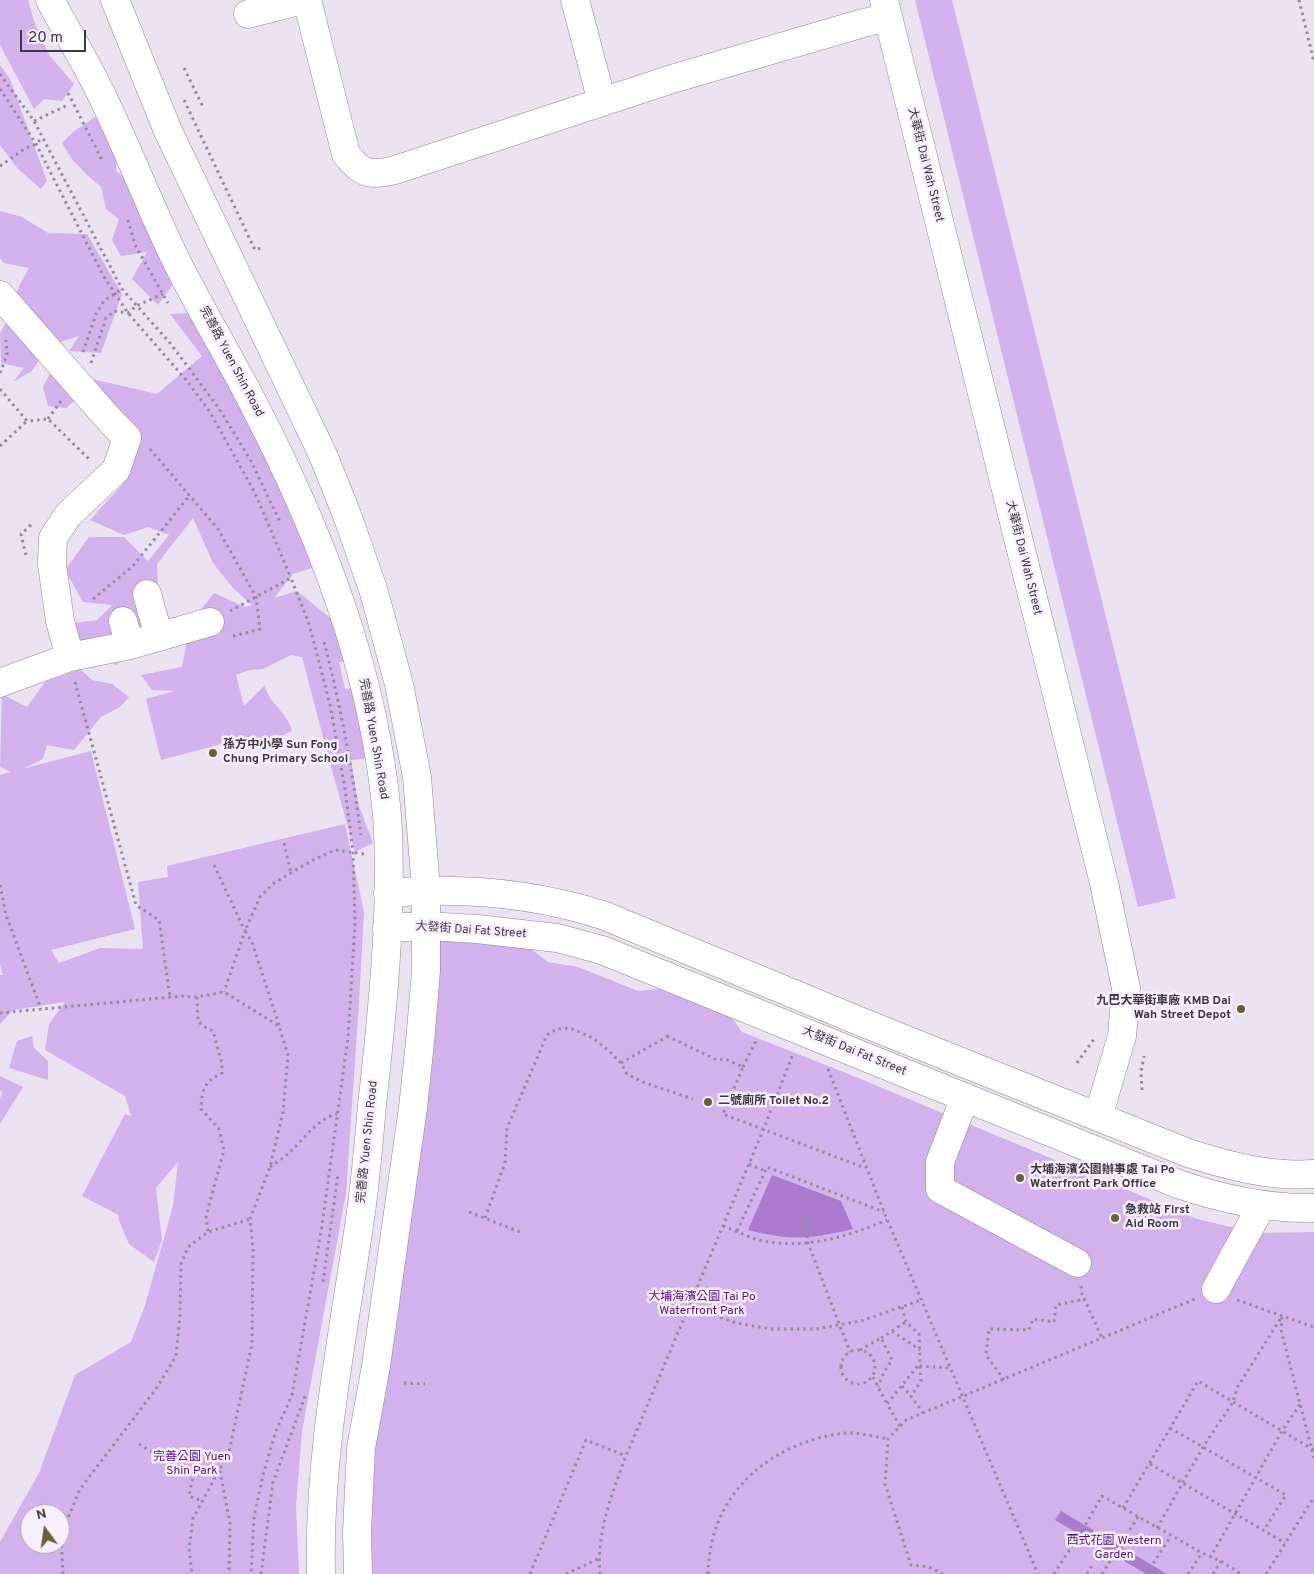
<!DOCTYPE html>
<html>
<head>
<meta charset="utf-8">
<style>
	body { margin:0 }
	#map { position:relative; width:1314px; height:1574px; overflow:hidden; background:#eae1f1; font-family:Overpass,sans-serif }
	canvas { display:block }
	.north { position:absolute; left:20px; top:1504px; width:50px; height:50px; box-sizing:border-box; background:#f7eefe; border:1px solid #aca5b1; border-radius:50%; rotate:346deg; font-size:14px; font-weight:700; line-height:20px; text-align:center; color:#3c383e }
	.north::after { content:''; display:block; margin:auto; width:18px; height:22px; background:#69602d; clip-path:polygon(50% 0,100% 100%,50% 72%,0 100%) }
	.scale { position:absolute; left:20px; top:30px; width:66px; height:22px; box-sizing:border-box; border:2px solid #3c383e; border-top:0; padding-left:6px; font-size:15px; line-height:18px; white-space:nowrap; color:#3c383e; -webkit-text-stroke:4px #f7eefe; paint-order:stroke }
</style>
</head>
<body>
<div id="map">
<canvas width="1314" height="1574"></canvas>
<div class="north">N</div>
<div class="scale">20 m</div>
</div>
<script>
const ctx = document.querySelector('canvas').getContext('2d');
ctx.lineJoin = 'round';
function paint(path, color) {
  ctx.fillStyle = color;
  ctx.fill(path, 'evenodd');
}
function stroke(path, color, width, dash) {
  ctx.strokeStyle = color;
  ctx.lineWidth = width;
  ctx.lineCap = dash ? 'butt' : 'round';
  ctx.setLineDash(dash || []);
  ctx.stroke(path);
}
function drawText(font, color, halo, rows, align = 'center') {
  ctx.font = font + ' Overpass,"Noto Sans TC",sans-serif';
  ctx.lineWidth = 5;
  ctx.setLineDash([]);
  ctx.textBaseline = 'middle';
  ctx.strokeStyle = halo;
  ctx.fillStyle = color;
  for (const [text, x, y, turn = 0] of rows) {
    ctx.save();
    ctx.translate(x, y);
    ctx.rotate((+turn || 0) * Math.PI / 180);
    ctx.textAlign = isNaN(turn) ? turn : align;
    if (halo) ctx.strokeText(text, 0, 0);
    ctx.fillText(text, 0, 0);
    ctx.restore();
  }
}
const green = new Path2D(`
	M0,0h28l6,21 15,34 25,29 -12,17 -18,-2 -10,10 -34,-64z
	M915,0h37l224,898 -38,9z
	M0,65l10,14 37,102 -6,8 -23,-20 -18,-24z
	M95,117l21,31v23l9,7 52,101 -19,26 -26,-26 15,-27 -26,4 -9,-16 7,-21 -13,-10 -5,-22 -14,-12 -16,-17 -9,-15 11,-11z
	M0,211l22,6 26,16 39,1 35,60 -21,59 -32,-2 10,-15 -16,5 -19,12 -12,18 -19,11 11,-14 -23,-5 -1,-30 8,-14 12,-35 9,-16 -25,-5 -4,-5z
	M190,313l135,251 -32,10 -19,24 23,-7 43,35 23,34 -24,2 6,27 26,-3 3,72 -23,2 7,43 15,40 -18,9 -27,-96 -26,-99 -11,-2 -28,14 -13,1 -14,5 8,31 21,-21c3,18 23,28 27,46l-34,16 -10,-10 -87,23 -15,-61 29,-8 -23,-1 -11,-15 41,-8 8,-43 24,-31 31,14 7,-2 -19,-17 -20,-25 -20,-45 -36,46 2,54 -43,47 -41,-17 -7,-24 29,-4 15,-15 -29,-3 -18,-32 24,-33h35l24,24 21,-26 -21,-8 -24,8 -34,-15 33,-36 16,-49 -47,-56 65,15 45,-38 -32,-42z
	M51,372l30,23 -15,13 -18,-2 -5,-19z
	M80,669l12,11 20,4 17,13 -9,10 -19,10 -27,33 -27,-5 -4,14 -21,10 69,-18 44,178 -84,21 8,13 41,-15 43,1 -5,-67 30,-5 -1,-11 178,-42 19,88 -5,90 -13,191 -44,238 -6,76 3,67h-299v-32l39,-69 36,-98 56,-33 14,-37 28,-99 5,-44 -22,26 6,52 -8,22 -25,-18 -11,-26 1,-3 -37,-19 43,-82 6,2 -6,-20 -80,-46 4,-26 16,-22 -52,8 -13,14v-49h3l-3,-10v-190l11,-3 -11,-5 2,-73 25,13 18,-25zM30,1514h30v30h-30z
	M492,919l56,43 30,5 60,24 38,-4 45,16 21,29 109,43 346,144 59,14 58,-1v342h-957l68,-644z
	M32,1036l2,12 14,13v19l-39,-12 8,-27z
	M0,1076l23,11 -23,37v-26l3,-6 -3,-1z`);
const water = new Path2D(`
	M772,1175l69,26 12,28c-42,10 -63,12 -105,1z
	M1061,1511l106,63h-21l-91,-54z`);
const path = new Path2D(`
	M1299,0l15,62
	M184,68l20,41
	M0,74l34,47 88,168 48,54 48,64 32,52 31,65
	M0,89l36,55 68,133 24,36 59,68 23,31 45,81 36,85
	M68,93l34,67
	M184,100l71,150 6,-2
	M34,121l34,-16
	M0,166l26,-18 10,-4 6,-6
	M128,220l7,25 33,58
	M83,352l13,-38 8,-13 18,-12
	M91,363l15,-45 8,-7 14,2 8,-7 27,-12
	M0,373l7,-18 -1,-15
	M0,389l27,32 21,-2 42,41
	M48,419l13,-18
	M0,446l27,-25
	M150,449l68,80 38,68 4,32 -30,8
	M26,555l-5,-21 11,-10
	M93,599l40,-33 56,-70
	M230,611l61,-33 18,46 21,80 15,85 8,63 2,72 -7,114 -27,194 -29,163 -16,36 -13,44 -9,42 -3,57
	M324,642c17,64 28,128 37,193
	M75,682l61,223 23,15 11,77
	M284,843l7,30
	M214,865l31,66 -21,61
	M0,885l6,30 35,94
	M197,997l1,24 5,5 10,5 9,32v10c-18,9 -20,16 -21,36l18,20 5,21 -18,66 2,16
	M0,1013l182,-17 15,1 27,-5 55,34 9,29 -5,57 -13,55 -20,52 3,29 -1,96 -23,108 -36,66 -4,31 3,25
	M1150,1020l1,-14
	M279,1025l-27,-83 -7,-11 15,-34 14,-14 37,-22 24,-11 29,4
	M667,1036l50,24 8,-1 18,8 -20,47 142,54
	M621,1063l47,-27
	M1077,1063l17,-24
	M743,1067l14,-28
	M828,1069l56,143 154,362
	M1142,1090l-1,-18 3,-16
	M749,1164l16,7
	M270,1167c6,-4 13,-9 19,-14 14,-13 29,-35 48,-39
	M469,1212l51,20
	M805,1216l3,27 42,109
	M485,1218l20,-55 2,-35 40,-93 10,-6 13,-1 23,10 16,13 12,12 6,11 18,9 48,16
	M1144,1218l5,-19
	M723,1226c13,5 27,12 40,15 45,8 83,-4 124,-21
	M737,1231l30,-64 117,45
	M323,1282l15,-108
	M1081,1286l1,8 20,44
	M1237,1300l77,27
	M690,1306l46,17 35,6h45l45,-8 60,-21
	M902,1307l4,15 13,12 1,32 30,2
	M1282,1317l-1,13 33,128
	M892,1331l28,19
	M881,1338l25,-16
	M841 1367a17 17 0 1 1 34 0a17 17 0 1 1-34 0Z
	M860,1350l21,-12 11,22 -8,12 -6,15
	M920,1366l1,15 -10,15 12,17
	M873,1377l14,27
	M1004,1380l-18,-25 3,-26 40,1 4,-11 21,3 2,-17 29,-6
	M404,1383l21,1
	M902,1386l9,10
	M900,1426l-13,-22 33,-41
	M1170,1428l116,67 -22,35
	M139,1444l54,33 -4,19 13,5
	M1150,1464l135,79
	M220,1471l10,52 -1,51
	M1123,1508l75,-127 116,69
	M1157,1528l46,-81 30,-45 4,-14 45,-72
	M1210,1558l72,-127 19,-28
	M63,1574l-2,-39 19,-46 76,-100 20,-33 4,-40 1,-52 7,-17 20,-15 42,-13
	M261,1574l12,-92 33,-88
	M530,1574l56,-134 40,16
	M566,1574l32,-15
	M600,1574c-4,-40 12,-81 26,-118l138,-328 29,-74
	M708,1574c1,-65 41,-113 101,-133 12,-4 28,-8 41,-8 12,0 26,4 38,6
	M943,1574l-14,-7 -18,-2 -26,-81 3,-45 18,-19 289,-121
	M1054,1574l32,-50 16,-28 100,57 19,8 20,13
	M1087,1574l5,-9
	M1102,1574l36,-57
	M1146,1574l25,-38
	M1188,1574l14,-21
	M1213,1574l8,-13
	M1266,1574l48,-77`);
const minor = new Path2D(`
	M307,0l39,154c16,21 25,22 49,16l277,-91 188,-55 28,-7
	M575,0l27,102
	M884,0l220,883 22,105 -4,48 -24,81
	M248,14l55,-14
	M0,295l107,122 20,21 -11,32 -48,45 -15,23 -1,26 8,57 10,36 -70,26
	M147,594l12,43
	M123,621l7,24
	M70,657l60,-12 80,-23
	M388,893c73,-6 147,0 217,23l259,107 324,130c41,13 82,24 126,21
	M387,928l40,-2 50,3 80,9 45,12 576,234c44,15 89,25 136,24
	M965,1097l-25,65v27l137,74
	M1216,1289l46,-84`);
const major = new Path2D(`
	M50,0c18,34 39,67 55,102 24,50 44,102 68,152 25,52 56,101 82,153 66,127 119,264 132,408 3,36 2,72 1,108 -3,60 -9,121 -16,182 -3,35 -6,71 -11,107 -17,121 -43,239 -40,362
	M115,0l53,131 155,324 24,60 26,74 26,95 18,93 9,113v81l-6,71 -7,66 -37,258 -15,82 -4,84 1,42`);
const markers = [
	[213,753,5,"#69602d"],
	[1241,1009,5,"#69602d"],
	[708,1102,5,"#69602d"],
	[1020,1178,5,"#69602d"],
	[1115,1218,5,"#69602d"]
];
const streetNames = [
	["大華街 Dai Wah Street",925,165,76],
	["完善路 Yuen Shin Road",231,362,62],
	["大華街 Dai Wah Street",1023,558,76],
	["完善路 Yuen Shin Road",373,739,80],
	["大發街 Dai Fat Street",471,931,4],
	["大發街 Dai Fat Street",854,1052,22],
	["完善路 Yuen Shin Road",368,1142,-84]
];
const poiNames = [
	["孫方中小學 Sun Fong",223,746],
	["Chung Primary School",223,760],
	["九巴大華街車廠 KMB Dai",1231,1002,"right"],
	["Wah Street Depot",1231,1016,"right"],
	["二號廁所 Toilet No.2",718,1102],
	["大埔海濱公園辦事處 Tai Po",1030,1171],
	["Waterfront Park Office",1030,1185],
	["急救站 First",1125,1211],
	["Aid Room",1125,1225]
];
const parkNames = [
	["大埔海濱公園 Tai Po",702,1298],
	["Waterfront Park",702,1312],
	["完善公園 Yuen",192,1458],
	["Shin Park",192,1472],
	["西式花園 Western",1114,1542],
	["Garden",1114,1556]
];
paint(green, '#d3b1ed');
paint(water, '#aa7bcd');
stroke(minor, '#8d8593', 29);
stroke(major, '#8d8593', 29);
stroke(path, '#948d98', 3, [2.5, 4]);
stroke(minor, '#fff', 28);
stroke(major, '#fff', 28);
for (const [x, y, r, color] of markers) {
  const dot = new Path2D();
  dot.arc(x, y, r, 0, 2 * Math.PI);
  ctx.fillStyle = color;
  ctx.fill(dot);
  stroke(dot, '#f7eefe', 2);
}
drawText('12px', '#3c383e', '#f7eefe', streetNames);
drawText('bold 12px', '#3c383e', '#f7eefe', poiNames, 'left');
drawText('12px', '#531176', '#f7eefe', parkNames);
</script>
</body>
</html>
